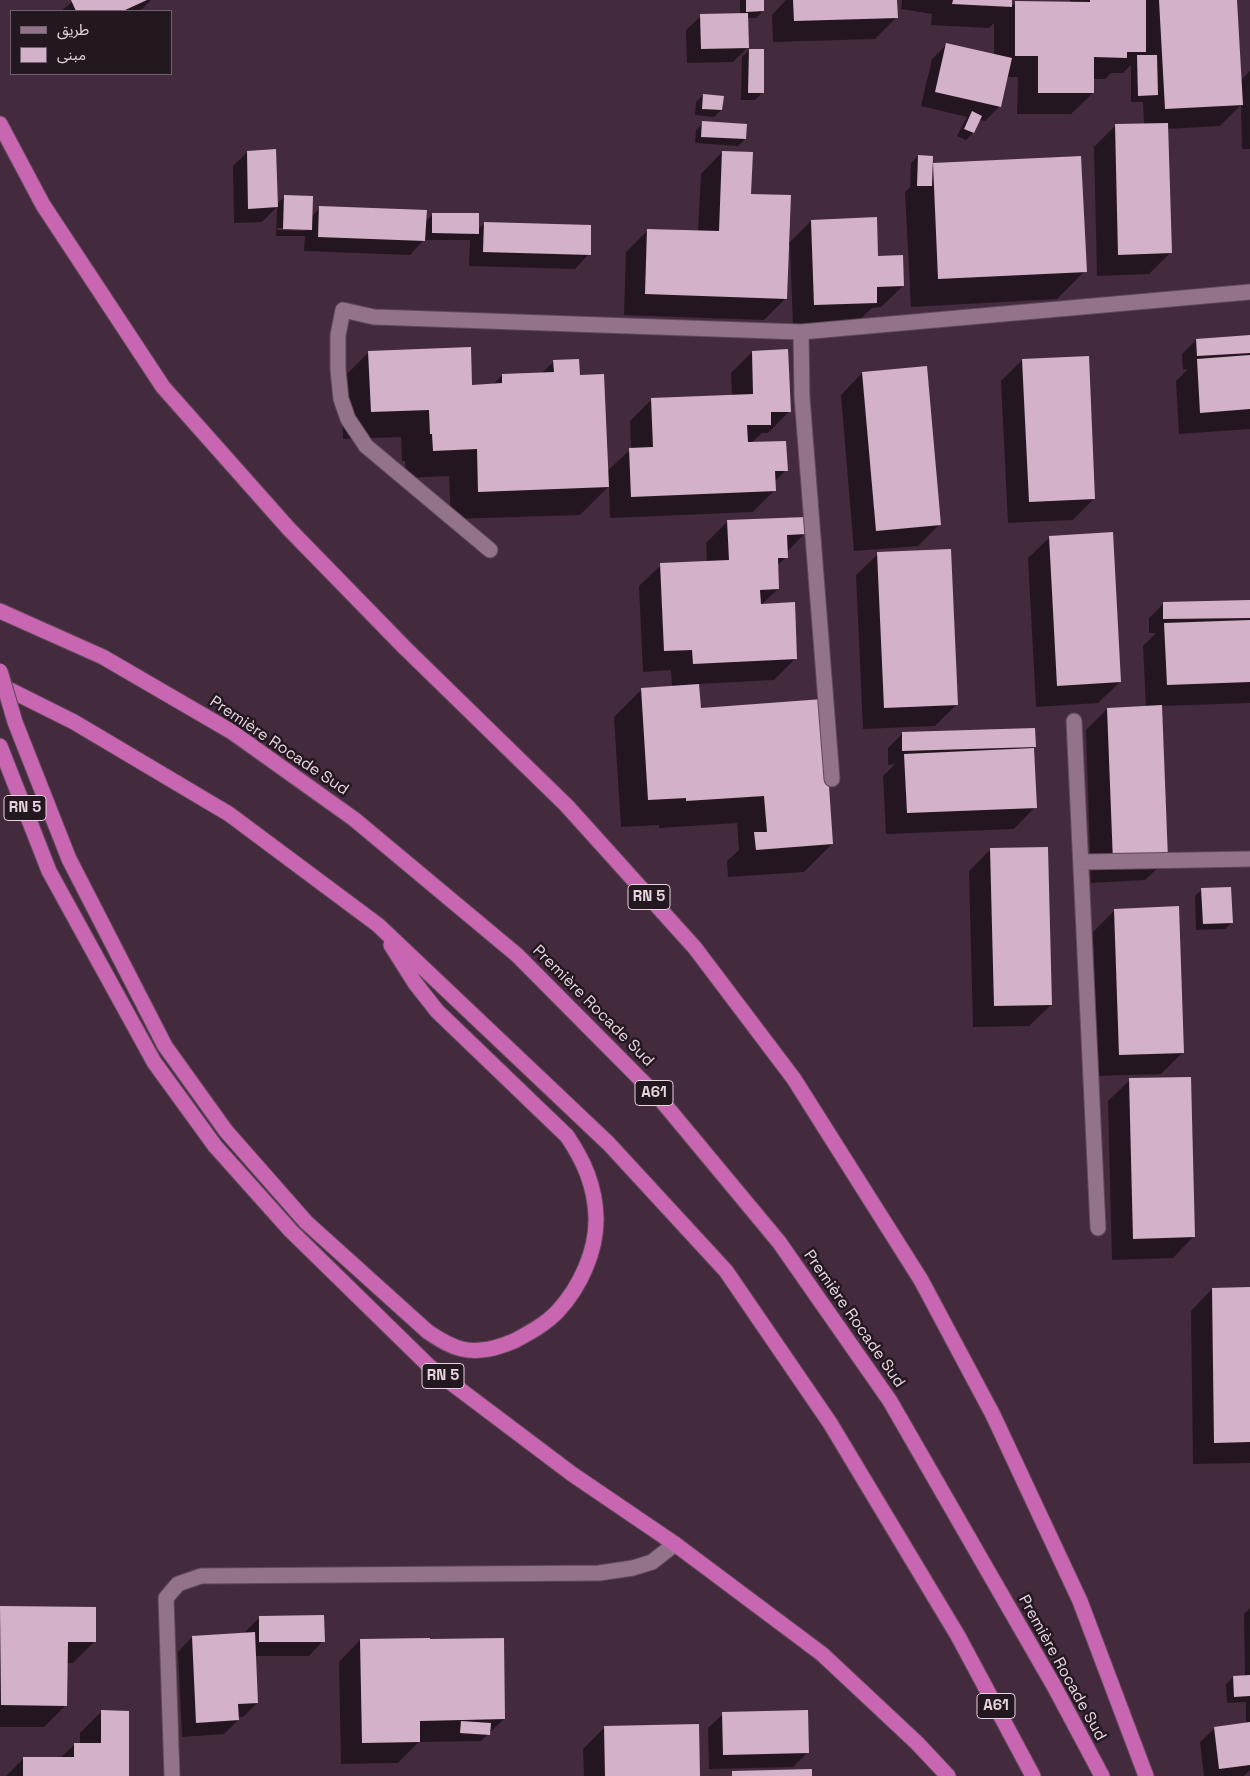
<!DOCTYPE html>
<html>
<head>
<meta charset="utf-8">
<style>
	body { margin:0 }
	#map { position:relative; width:1250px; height:1776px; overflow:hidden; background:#442a3d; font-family:"Space Grotesk","Noto Sans Arabic",sans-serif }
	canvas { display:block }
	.legend { position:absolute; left:10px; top:10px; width:162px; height:65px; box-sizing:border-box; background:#231720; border:1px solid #71636d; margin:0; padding:6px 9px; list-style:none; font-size:15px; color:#e7d5e1 }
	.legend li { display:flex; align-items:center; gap:10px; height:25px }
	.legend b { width:25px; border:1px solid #71636d }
</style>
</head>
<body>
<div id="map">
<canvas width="1250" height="1776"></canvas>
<ul class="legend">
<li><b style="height:6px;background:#927389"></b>طريق</li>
<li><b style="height:14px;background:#d3b1c9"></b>مبنى</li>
</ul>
</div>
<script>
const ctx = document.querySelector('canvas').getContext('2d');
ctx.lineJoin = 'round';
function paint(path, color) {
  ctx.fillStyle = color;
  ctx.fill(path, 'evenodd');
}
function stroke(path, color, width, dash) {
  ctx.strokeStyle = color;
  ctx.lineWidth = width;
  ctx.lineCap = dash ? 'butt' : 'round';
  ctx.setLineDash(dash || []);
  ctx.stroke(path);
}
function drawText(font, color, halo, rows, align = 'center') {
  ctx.font = font + ' "Space Grotesk",sans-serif';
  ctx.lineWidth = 5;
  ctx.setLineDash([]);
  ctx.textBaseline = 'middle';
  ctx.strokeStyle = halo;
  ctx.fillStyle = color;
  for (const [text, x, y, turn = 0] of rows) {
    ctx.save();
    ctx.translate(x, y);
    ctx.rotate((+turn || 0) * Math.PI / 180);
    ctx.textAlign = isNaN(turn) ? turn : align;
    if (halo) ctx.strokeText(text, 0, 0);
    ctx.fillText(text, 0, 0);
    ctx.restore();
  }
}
const shadow = new Path2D(`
	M74,0h77l-9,9 -5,2h-76z
	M740,0h23v11l-7,7h-9l1,29 -15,15 -46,1 -1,-33 15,-14 39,-1z
	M786,0h110l1,17 -22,22 -102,3 -1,-27z
	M902,0h109v7l5,-5 54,1v-3h166l4,81 10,-10v78h-8l-1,-44 -21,21 -53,3 3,124 -21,21 -52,2 -3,-129 22,-22h28l-1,-23h-12v-37l-8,8h-12l-6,6h-12v14l-22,21h-54l1,-37h-12l-7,30 -14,14 -6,-1 -6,13 -7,7 -9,-4 10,-19 -46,-11 11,-47 15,-15 47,11v-32l-5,5 -58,-3 1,-11 -31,-5z
	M749,50l13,43 -7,7h-14l1,-43z
	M703,95l18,15 -7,7 -19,-2 1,-13z
	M703,123l42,16 -7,7 -43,-3 1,-13z
	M247,152l30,52 7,-7 28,19 8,-8 105,14 8,-8 44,16 7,-6 105,30 -14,15 -106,-3 1,-26h-46l-14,15 -106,-4 1,-15h-29l1,-29 -15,15 -28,1 -1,-57zM277,228h28v3l-28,-1z
	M722,152l28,43 38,49 23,-23 66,37 26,28 -22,21 -9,1 -17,16 -62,2 -3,-81h-2l-2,53 -22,22 -140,-5 2,-63 22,-22 50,2 3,-58z
	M918,156l13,11 2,-3 147,-6 5,113 -28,28 -146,8 -6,-115 5,-5 1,-24z
	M1250,337v92l-71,5 -3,-53 12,-12 -5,1 -1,-16 14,-14z
	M369,352l102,34 22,-1 9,-10 39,-1 13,-13 25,15 28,95 24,-22 -1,-28 21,-21 81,-4 -1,-23 21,-21 38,59 -22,22h-6l-11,10 35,27 -12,12 1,8 -22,22 -143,6 -1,-32 -29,29 -129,4 -2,-43 -43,2 -1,-17h-3l-1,-24 -58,2 -2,-59z
	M1022,360l72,139 -21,21 -65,3 -7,-142z
	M862,373l78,151 -22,22 -64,5 -13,-156z
	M728,521l77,12 -19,20v4l-9,9 1,23 -17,16 35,53 -22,22 -76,4 2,25 132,135 -28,28 -76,5 -1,-16 12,-11 -2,-27 -78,5v-3l-38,2 -7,-110 28,-28 30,-2 -1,-17 -28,2 -4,-86 22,-21 46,-3 -1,-19z
	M1050,537l70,145 -22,21 -62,4 -8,-149z
	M878,554l79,150 -22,22 -72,3 -7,-154z
	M1250,602v101l-89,3 6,153 -22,21 -54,3 -5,-153 21,-21 39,-2 -3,-61 13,-13h-7v-15l15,-15z
	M902,734l132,13 -1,1 2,59 -21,22 -128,5 -3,-58 12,-12 -7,1v-17z
	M990,850l61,155 -22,21 -56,1 -4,-156z
	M1202,889l30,33 -7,7 -29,1 -1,-34z
	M1115,910l67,143 -21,21 -63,2 -5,-144z
	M1130,1080l64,156 -21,22 -61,2 -4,-159z
	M1212,1289h38v174l-57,1 -2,-153z
	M0,1607l95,1v33l-22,22h-7v42l-22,22h-44z
	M1250,1608v162l-6,6h-40l-4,-34 15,-14 31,-4v-22l-19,1 -1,-19 7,-7h12l-1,-63z
	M260,1617l63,24 -14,15h-54l2,47 -14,14h-5v3l-14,14 -42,3 -4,-85 14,-15 53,-3v-2z
	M360,1640l144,79 -23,22 -62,1 -21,21 -57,1 -2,-102z
	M102,1711l25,65h-121l18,-18h36l15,-14h5v-11z
	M723,1714l84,39 -14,14 -84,2 -1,-41z
	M605,1727l94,49h-115l-1,-27z`);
const building = new Path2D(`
	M71,0h76l-24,11h-47z
	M746,0h18v11l-18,1z
	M793,0h104l1,18 -104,3z
	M953,0h59v7l-60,-3z
	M1090,0h56v52h-19v6l-33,-1v36h-56v-37h-23v-55l75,1z
	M1159,0h78l6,105 -78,4z
	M748,13l1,35 -48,1 -1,-35z
	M946,43l66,15 -11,49 -66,-15z
	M749,49h15v44h-16z
	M1137,55h20l1,40 -20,1z
	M703,94l21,2 -2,14 -20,-1z
	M972,111l10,5 -8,17 -10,-4z
	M702,121l45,3 -1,15 -45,-2z
	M1168,123l4,130 -54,2 -3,-131z
	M276,149l2,58 -30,2 -1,-58z
	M722,151l31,1 -2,42 40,1 -4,104 -142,-5 2,-65 72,2z
	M918,155l15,1 -1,30h-15z
	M1081,156l6,116 -149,7 -5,-116z
	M284,195l29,1 -1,34 -29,-1z
	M319,206l108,4 -2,31 -107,-4z
	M432,213h47v21l-47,-1z
	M877,217l1,39 25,-1 1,31 -27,1v16l-63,2 -3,-85z
	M484,222l107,3v30l-108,-3z
	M1250,335v18l-53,3 -1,-17z
	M471,347l1,38 30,-2v-9l52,-2 -1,-12 26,-1 1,16 24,-1 5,113 -131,5 -1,-43 -44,2 -1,-17h-2l-1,-24 -58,2 -3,-61z
	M788,349l3,63h-20v13h-24l1,17 38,-1 2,30h-13l1,20 -145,6 -2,-49 24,-1 -2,-49 102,-4 -1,-43z
	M1250,355v54l-50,4 -3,-54z
	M1089,356l6,143 -66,3 -7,-143z
	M927,366l14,159 -65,6 -14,-159z
	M806,517l1,17 -20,1 1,23h-10l1,31 -19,1 1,14 34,-2 2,57 -104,5 -1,-14 -28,1 -4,-88 69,-3 -2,-40z
	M1113,532l8,150 -64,4 -8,-150z
	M951,549l7,156 -74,3 -7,-156z
	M1250,600v18l-87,1v-17z
	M1250,620v62l-83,3 -3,-62z
	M699,684l2,24 122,-9 10,145 -77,6 -2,-18h13l-3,-36 -78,5v-3l-38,2 -7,-112z
	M1162,705l6,154 -55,3 -6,-154z
	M1035,728l1,19 -134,4v-19z
	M1034,748l3,60 -130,5 -3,-59z
	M1048,847l4,158 -58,1 -4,-158z
	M1231,887l2,36 -30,1 -2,-36z
	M1179,906l5,147 -65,2 -5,-146z
	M1191,1077l4,160 -62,2 -4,-161z
	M1250,1287v155l-36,1 -2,-155z
	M0,1606l96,1v35h-28l-1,64 -66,-1z
	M324,1615l1,27h-66v-26z
	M255,1632l3,71 -20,1 1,16 -43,3 -4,-87z
	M430,1638v1l74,-1 1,81 -85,2v21l-58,1 -2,-104z
	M1250,1675v21l-16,1 -1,-21z
	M101,1710l28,1v65h-106v-19h51v-14h27z
	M808,1710l1,43 -86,2 -1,-43z
	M461,1721l30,2 -1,12 -30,-2z
	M1250,1722v43l-31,4 -5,-42z
	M699,1724l1,52h-95l-1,-50z
	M812,1769v7h-80v-5z`);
const minor = new Path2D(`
	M801,332l1,65 30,382
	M490,550l-124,-104 -18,-27 -7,-20 -3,-29v-35l5,-25 31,7 427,15 449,-40
	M1074,721l24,507
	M1081,862l169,-3
	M172,1776l-6,-178 12,-14 23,-8 398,-3 34,-5 19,-6 23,-18`);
const highway = new Path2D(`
	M0,124l43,81 120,182 126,142 116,119 162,158 128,142 99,131 127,201 72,135 87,186 66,175
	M0,611l103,46 129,75 122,87 163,136 144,145 118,142 111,159 164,285 48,90
	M0,685l74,37 155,92 149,111 231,219 117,127 104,152 128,213 75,140
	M0,746l49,125 105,191 61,84 76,85 139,136 142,107 103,70 147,110 95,89 31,33
	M69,859l96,187 61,85 80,91 122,110c11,7 21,14 34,17 18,4 35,-1 52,-8 15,-8 32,-17 44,-30 22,-24 39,-60 38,-94 -1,-31 -12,-56 -29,-81l-130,-125 -22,-28 -24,-38`);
const highwayBridge = new Path2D(`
	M0,671l15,51 54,137`);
const shields = [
	[25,808,42],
	[649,897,42],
	[654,1093,38],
	[443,1376,42],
	[996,1706,38]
];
const shieldNames = [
	["RN 5",25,808],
	["RN 5",649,897],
	["A61",654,1093],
	["RN 5",443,1376],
	["A61",996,1706]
];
const streetNames = [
	["Première Rocade Sud",279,746,34],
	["Première Rocade Sud",593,1006,45],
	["Première Rocade Sud",854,1319,55],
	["Première Rocade Sud",1062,1668,61]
];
paint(shadow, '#0007');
paint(building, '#d3b1c9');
stroke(minor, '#5f4959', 17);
stroke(highway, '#5f4959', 17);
stroke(minor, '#927389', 15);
stroke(highway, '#c966b1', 15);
stroke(highwayBridge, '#5f4959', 17, []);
stroke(highwayBridge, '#c966b1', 15);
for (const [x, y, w] of shields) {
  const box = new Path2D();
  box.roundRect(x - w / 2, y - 12.5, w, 25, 4);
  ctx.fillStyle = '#231720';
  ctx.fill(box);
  stroke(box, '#e7d5e1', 1);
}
drawText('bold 15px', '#e7d5e1', null, shieldNames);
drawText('16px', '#e7d5e1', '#231720', streetNames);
</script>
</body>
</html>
